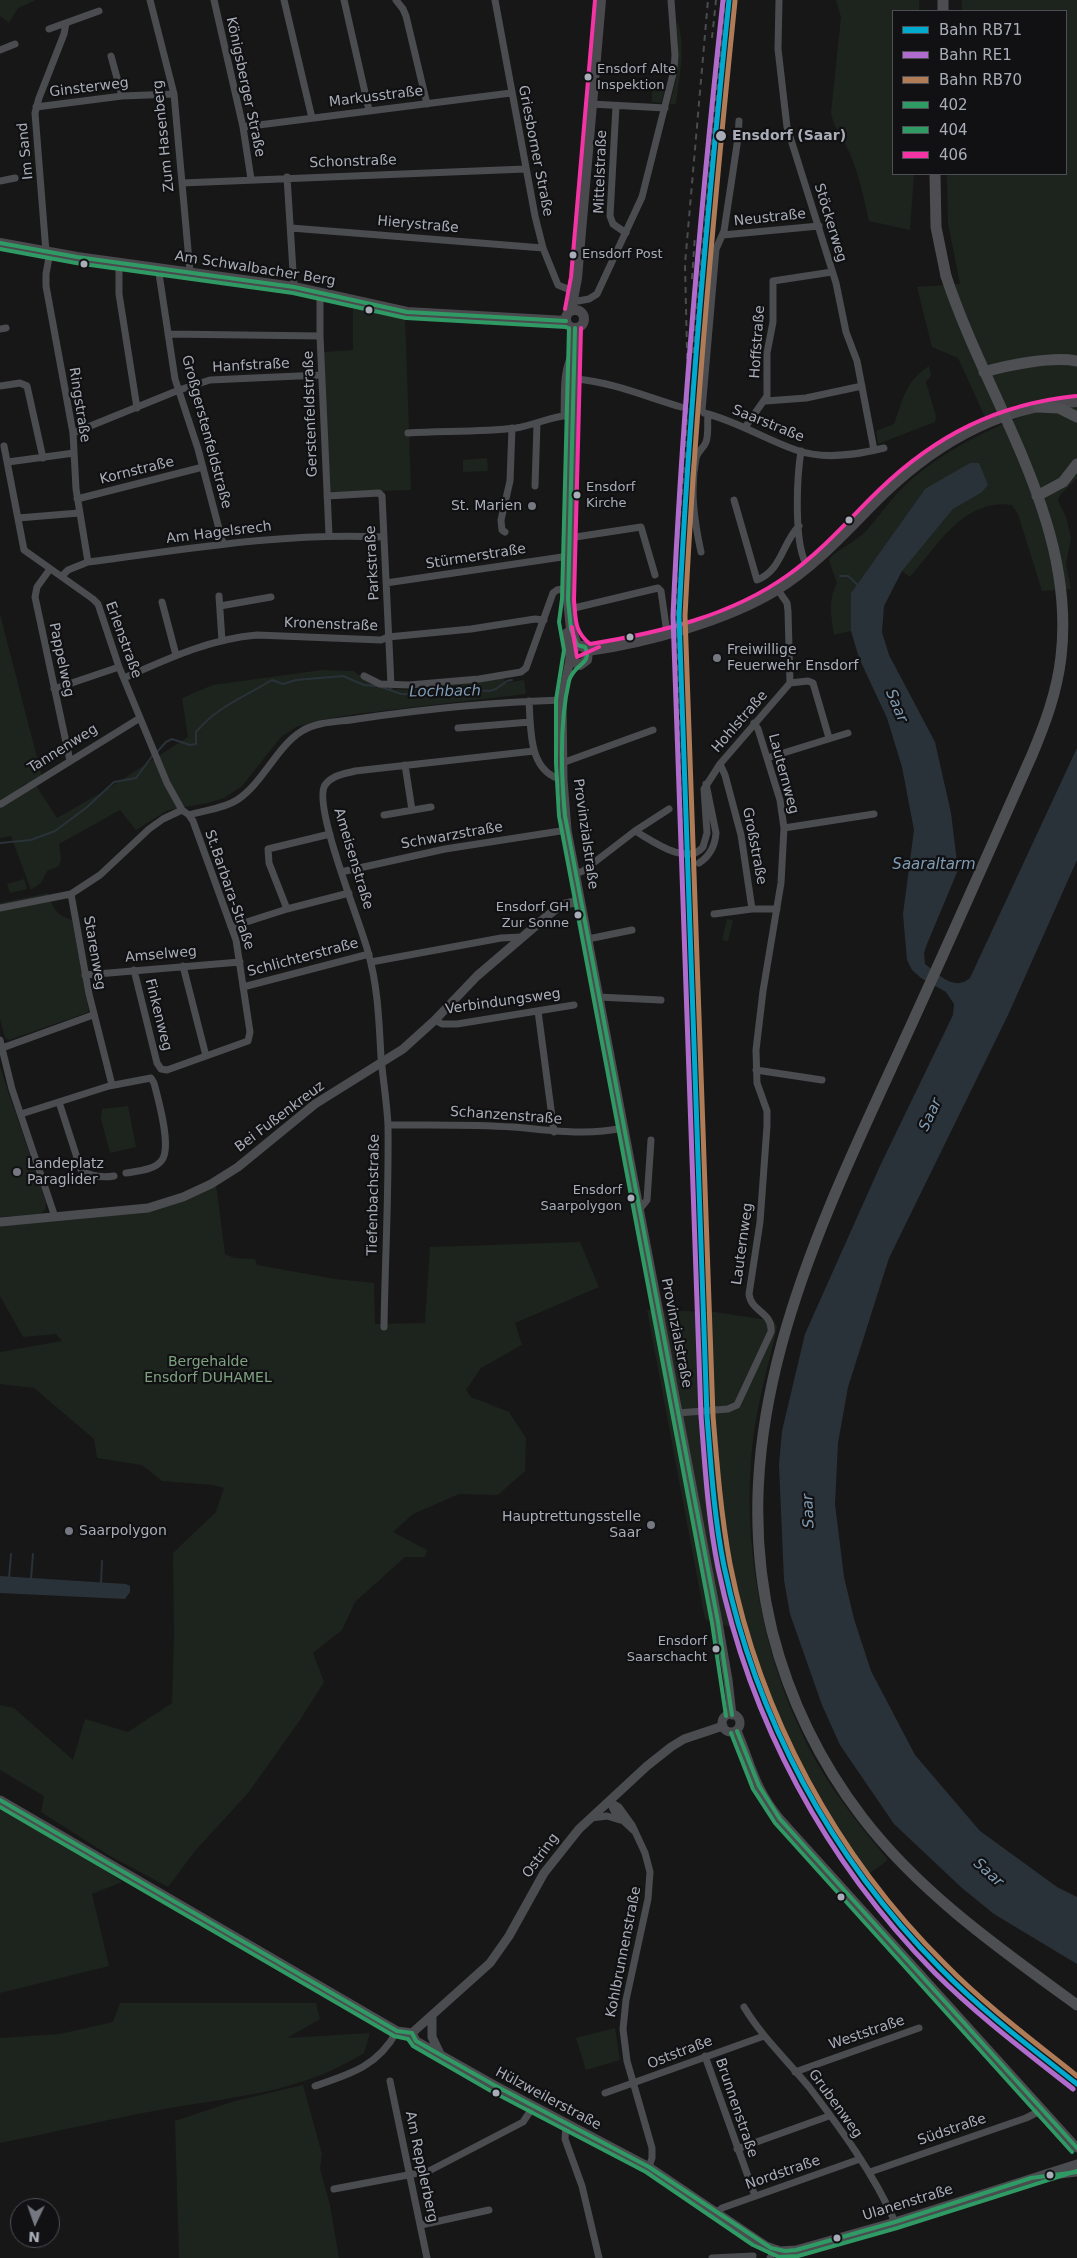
<!DOCTYPE html>
<html>
<head>
<meta charset="utf-8">
<style>
	body { margin:0 }
	#map { position:relative; width:1077px; height:2258px; overflow:hidden; background:#171717; font-family:"DejaVu Sans",sans-serif }
	canvas { display:block }
	.legend { position:absolute; left:892px; top:10px; width:175px; height:165px; box-sizing:border-box; background:#111113; border:1px solid #4d4f55; margin:0; padding:6px 9px; list-style:none; font-size:15px; color:#a8adb8 }
	.legend li { display:flex; align-items:center; gap:10px; height:25px }
	.legend b { width:25px; border:1px solid #4d4f55 }
	.north { position:absolute; left:10px; top:2198px; width:50px; height:50px; box-sizing:border-box; background:#111113; border:1px solid #4d4f55; border-radius:50%; rotate:183deg; font-size:14px; font-weight:700; line-height:20px; text-align:center; color:#a8adb8 }
	.north::after { content:''; display:block; margin:auto; width:18px; height:22px; background:#757880; clip-path:polygon(50% 0,100% 100%,50% 72%,0 100%) }
</style>
</head>
<body>
<div id="map">
<canvas width="1077" height="2258"></canvas>
<ul class="legend">
<li><b style="height:6px;background:#00a9ce"></b>Bahn RB71</li>
<li><b style="height:6px;background:#b06ccc"></b>Bahn RE1</li>
<li><b style="height:6px;background:#b07c57"></b>Bahn RB70</li>
<li><b style="height:6px;background:#309a65"></b>402</li>
<li><b style="height:6px;background:#309a65"></b>404</li>
<li><b style="height:6px;background:#f433a5"></b>406</li>
</ul>
<div class="north">N</div>
</div>
<script>
const ctx = document.querySelector('canvas').getContext('2d');
ctx.lineJoin = 'round';
function paint(path, color) {
  ctx.fillStyle = color;
  ctx.fill(path, 'evenodd');
}
function stroke(path, color, width, dash) {
  ctx.strokeStyle = color;
  ctx.lineWidth = width;
  ctx.lineCap = dash ? 'butt' : 'round';
  ctx.setLineDash(dash || []);
  ctx.stroke(path);
}
function drawText(font, color, halo, rows, align = 'center') {
  ctx.font = font + ' "DejaVu Sans",sans-serif';
  ctx.lineWidth = 4.5;
  ctx.setLineDash([]);
  ctx.textBaseline = 'middle';
  ctx.strokeStyle = halo;
  ctx.fillStyle = color;
  for (const [text, x, y, turn = 0] of rows) {
    ctx.save();
    ctx.translate(x, y);
    ctx.rotate((+turn || 0) * Math.PI / 180);
    ctx.textAlign = isNaN(turn) ? turn : align;
    if (halo) ctx.strokeText(text, 0, 0);
    ctx.fillText(text, 0, 0);
    ctx.restore();
  }
}
const green = new Path2D(`
	M0,0h36l-18,8 -9,15 -9,-7z
	M836,0h83v11h-26v163h21l-4,56 -41,-9c-5,-21 -9,-43 -17,-62 -6,-17 -18,-29 -21,-46l10,-96z
	M962,0h115v478l-17,17 -2,6 8,16 5,21 -5,26 5,25 -29,2 -24,-77 -6,-9c-48,-7 -74,40 -102,72l-8,-6 51,-62 28,-16 -56,-4 -74,104v38l-17,4c-3,-18 -6,-36 3,-52l-8,-23 4,-5c10,-8 25,-15 34,-25 15,-17 28,-37 46,-52 32,-27 71,-47 110,-62l-5,-12 -33,13 -27,-59 -26,-11 -15,-60 43,-3 -12,-61 -1,-49h119v-163h-104z
	M677,23h1c8,27 1,54 -2,81h-6l8,-34z
	M652,86l14,1 -5,16 -9,-1z
	M353,306l52,10 6,174 -82,3 -5,-141 29,-2z
	M929,366l2,10 -5,6 10,34 -1,6 -57,22 -2,-13 18,-7c10,-26 10,-41 35,-58z
	M487,458l1,13 -25,1v-12z
	M0,614l43,167 -6,6 20,31 52,-30 79,-51 -6,-39 31,-13 109,-15 31,1 14,9 21,9 23,1 93,-12 1,5 19,-3 2,14 -170,20 -35,6 -25,7 -15,10 -39,49 -18,12 -16,5 -40,7 -32,20 -16,-20 -61,34 2,15 -2,7 -12,5 -6,12 -10,7 -20,-54 -11,2v-32l29,-18 -3,-5 -26,21z
	M24,879l3,10 -17,4 -3,-9z
	M48,893c4,14 9,23 24,27l17,92 -80,28 -4,-2 -5,-19v-116z
	M727,919l6,1 -5,21 -6,-1z
	M0,1067l46,135 -1,8 -5,4 -40,3z
	M128,1106l8,41 -26,6 -9,-34 1,-10z
	M216,1184l9,70 9,4 21,1 2,6 78,14 39,4 1,41 50,-1 5,-76 150,-5 19,45 -84,36 7,22 -41,23 -15,22 5,7 38,15 17,26 -1,33 -27,24 -39,-1 -46,20 -20,18 34,18 -2,7h-20l-50,45 -13,28 -29,23 11,29 -24,38 -52,73 -53,58 -27,36 -58,-31 -69,-44 3,-16 -44,-26v-65l14,3 59,52 12,-41 43,13 44,-29 2,-68 -1,-82 43,-41 8,-24 -11,-3 -51,-4 -20,-16 -45,-7 -3,-19 -60,-51 -34,-4v-32l62,-11 -6,-7 -33,3 -23,-41v-70l124,-12z
	M647,1310l68,2 59,9 3,6c-10,44 -23,88 -26,133 -8,100 17,216 66,303 20,35 46,66 71,97l-22,16c-54,-78 -94,-156 -122,-247h-8l-31,-10z
	M0,1810l82,44 40,28 -30,12 17,72 -109,27z
	M120,2003h196l4,16 -33,19 83,-5 -6,20c-64,40 -127,43 -200,56 -55,10 -109,23 -164,34v-105l60,-4 53,-12z
	M615,2028l5,32 -34,10 -10,-32z
	M303,2085l19,69 -2,15 10,36 9,53h-160l-4,-137 60,-20z`);
const water = new Path2D(`
	M970,463h9l9,22 -7,8 -28,16 -51,62 -18,35 -2,26 7,23 46,87 16,71 7,57 -31,74 -3,9 1,11c13,10 29,28 45,14l107,-230v112l-69,155 -119,243 -41,129 -10,56 -3,61 9,73 10,42 17,52 44,84 65,76 77,56 20,10v67l-83,-50 -32,-26 -68,-64 -54,-79 -18,-40 -32,-91 -6,-34 -5,-115 3,-34 23,-97 75,-168 73,-151 1,-11 -8,-12 -25,-14 -9,-8 -5,-10 -4,-46 11,-84 -12,-63 -15,-49 -28,-60 -8,-27v-38l74,-104z
	M0,1576l126,8 4,2v6l-5,7 -125,-6z`);
const stream = new Path2D(`
	M840,576h8l11,10
	M381,687l20,7 29,1 30,-6 29,2 7,-2 11,-8 5,-1
	M157,752l9,-10 6,-3 18,6 6,-1v-12c22,-26 48,-35 76,-52l11,4 13,-4 47,-4 21,9 12,1
	M0,843l31,-3 24,-9 31,-23 28,-26 22,-4 17,-23
	M9,1579l2,-25
	M31,1579l2,-25
	M101,1584l1,-23`);
const minor = new Path2D(`
	M150,0l24,94 16,178
	M214,0l29,127 8,52
	M284,0l28,118
	M344,0l25,110
	M396,0l7,9 3,7 21,88
	M495,0l40,216 8,32 15,37 17,7
	M779,0l-1,49 9,78 49,156 10,49 11,29 17,89
	M49,29l50,-18
	M0,50l15,-6
	M111,56l11,40
	M591,104l74,4
	M616,106l-6,110 3,8 13,9
	M36,107l86,-11 52,-2
	M739,121l-1,17 -14,93 -8,18 -14,161 2,3c33,8 60,26 92,37 28,10 60,5 88,-2
	M243,127l268,-34
	M287,177l7,110
	M0,181l15,-3
	M182,183l343,-14
	M291,228l252,20
	M723,235l96,-9
	M46,252l-11,-139 4,-15 25,-64 2,-11
	M50,252l-4,22v12l27,147 3,56 12,73
	M119,262v32l18,114
	M158,267l17,112 23,70 25,95
	M320,292v44l9,199
	M578,301l11,-2 8,-5 45,-97 32,-127 1,-15 -4,-55
	M0,329l6,-1
	M168,334l152,2
	M574,379c36,2 73,18 107,28
	M0,386l20,-3 7,3 16,72
	M766,401l40,-3 56,-12
	M564,415c1,-19 -2,-45 9,-62
	M746,426l21,-30v-43l6,-31v-41l59,-9
	M73,433l106,-43 31,-10 111,-5
	M408,433c36,-2 73,-1 108,-5 20,-3 37,-13 57,-13
	M4,446l20,104 69,49 5,5 21,63 48,116 15,27 7,5 4,6 43,119 14,92 -2,9 -81,29 -6,-1 -4,-6 -23,-93
	M801,451c-4,25 -8,96 7,116
	M8,462l66,-9
	M535,486l2,-62
	M327,496l52,-3 3,3 9,189
	M77,499l126,-32
	M734,500l23,80c25,-10 25,-37 42,-54
	M18,518l61,-5
	M505,532l-3,-2 -1,-10 9,-39 2,-53
	M569,538l72,-11 14,48
	M701,552c-7,-32 -11,-62 -5,-94 2,-8 8,-10 10,-16 3,-8 1,-19 2,-28
	M50,569l-13,18 -2,10 35,164
	M62,576l6,-6 20,-8c99,-13 197,-30 296,-25
	M386,583l183,-27
	M219,596l3,45
	M162,602l14,53
	M220,606l51,-9
	M570,609l88,-21 3,3 6,42
	M364,676l16,8 29,1 70,-6 42,-7 5,-4 27,-75 4,-3 11,-2
	M124,678c43,-19 85,-39 133,-43l124,5 7,-3 83,-8 64,-10 9,1
	M790,683l18,-2 5,2 16,55
	M54,689l65,-22
	M529,701c2,29 -1,71 34,79
	M458,728l72,-6
	M767,758l81,-25
	M562,763l91,-33
	M720,764l5,11 16,60 11,74
	M405,765l7,45
	M1,804l139,-86
	M189,815c16,-5 34,-6 48,-15 26,-17 40,-54 65,-69 16,-10 37,-9 55,-12 68,-10 137,-17 205,-19
	M384,815l47,-8
	M784,828l90,-14
	M635,831c16,9 52,36 68,16l4,-14 -3,-44 16,-25 70,-81 -2,-72 -1,-8 -9,-13
	M699,863c11,-7 16,-17 17,-30l-10,-49
	M341,872l104,-23 122,-19
	M575,874l8,-3 52,-40 34,-22
	M71,894l18,100 23,91
	M0,908l71,-14 29,-19 49,-46 14,-10 19,-9
	M287,909l-18,-46 -1,-14 62,-15
	M714,914l38,-5h25
	M231,927l56,-18 62,-16
	M588,939l44,-9
	M371,962l130,-24 21,-1
	M183,966l23,90
	M85,975l155,-13
	M243,987l126,-33
	M598,997l63,3
	M538,1011l16,121
	M435,1020l7,4h15l117,-19
	M0,1040l12,49 43,128
	M2,1048l91,-33
	M756,1070l66,10
	M59,1102l22,68c11,7 21,8 33,6
	M21,1114l88,-28 42,-8 3,5c4,16 18,63 8,77 -7,10 -24,11 -36,13
	M388,1125c42,0 84,-1 125,2 38,3 72,9 110,1
	M639,1210l8,-10 4,-60
	M384,1327c1,-67 5,-135 4,-202 -1,-22 -5,-45 -7,-68 -2,-35 -3,-71 -13,-105 -7,-28 -56,-147 -43,-167 7,-10 19,-11 30,-14l179,-20
	M678,1413l50,-4 9,-4 34,-73c2,-20 -20,-20 -22,-38l11,-72 7,-96v-15l-10,-28 -1,-33 7,-59 18,-108 3,-55 -4,-28 -22,-71 -4,-6
	M609,1801l10,6 13,18 13,28 5,19 -2,27 -22,101 -3,29 4,32 25,87v10l-3,9
	M609,1801l6,12 18,17
	M591,1818l16,-2 13,4
	M744,2007c18,30 43,53 65,80 32,42 65,87 86,135
	M705,2056l50,140
	M795,2072l124,-44
	M390,2081l37,177
	M315,2086c36,-12 63,-20 82,-55
	M605,2093l159,-57
	M566,2124l-1,15 17,47 17,72
	M737,2149l92,-33
	M870,2172l156,-54 16,-8
	M334,2189l95,-18 94,-49 10,-15
	M716,2213l6,-5 138,-49
	M421,2225l68,-15
	M712,2258l41,-2
	M770,2258l4,-8`);
const tertiary = new Path2D(`
	M570,659l-8,41 1,80 4,50 151,792 10,58 4,35
	M0,1222l148,-14 35,-11 28,-13 27,-17 77,-63 88,-55 32,-29 42,-44 69,-59 15,-12 19,-4
	M722 1723a9 9 0 1 1 18 0a9 9 0 1 1-18 0Z
	M737,1731c15,35 17,56 43,88l297,329
	M0,1800l397,231 15,2
	M432,2016v21l8,17
	M412,2033l4,8 78,44 155,82 117,79 14,5 16,-1 99,-28 182,-58
	M412,2033l78,-70 19,-27 35,-63 35,-44 68,-63 24,-19 13,-8 39,-13
	M1052,2175l25,-3`);
const secondary = new Path2D(`
	M0,243l77,14 217,30 113,25 159,9
	M566 319a9 9 0 1 1 18 0a9 9 0 1 1-18 0Z
	M571,310l6,-32 24,-278
	M575,328l-7,272 3,29 6,16
	M567,633l4,28 9,4 7,-5 1,-9 -6,-5h-7l-5,4
	M588,651c57,-8 139,-30 189,-61 41,-25 73,-63 107,-96 53,-51 118,-88 193,-92`);
const primary = new Path2D(`
	M946,276c41,125 131,245 115,381 -4,35 -16,67 -29,98 -45,101 -89,201 -135,301 -84,182 -175,370 -125,575 17,67 48,131 90,186 58,76 138,132 215,188
	M984,372c24,-7 69,-16 93,-11
	M1038,407l21,1 18,9
	M1037,496l26,-14 14,-18`);
const trunk = new Path2D(`
	M943,11v-11
	M935,174l1,53 10,49`);
const rail = new Path2D(`
	M712,38l4,-38
	M692,279l3,-44
	M693,353l32,-353
	M685,458l3,-63 -3,-131 23,-264
	M684,467l-7,88 -1,61 13,476`);
const bus1 = new Path2D(`
	M0,243l77,14 217,30 113,25 159,9
	M575,328l-7,272 3,29 6,16 8,2c8,18 -11,16 -16,34 -10,43 -8,92 -4,135l153,806 14,93
	M737,1731l22,55 21,33 297,329
	M0,1800l397,231 15,2 4,8 78,44 155,82 122,81 14,3 11,-1 99,-28 136,-44 46,-6`);
const bus2 = new Path2D(`
	M0,249l76,14 217,30 113,25 160,9
	M569,328l-7,271 -3,23 5,28 -8,50v63l3,53 153,807 14,93
	M731,1733l22,56 22,34 297,329
	M0,1807l394,229 14,3 5,7 78,45 155,81 107,73 26,12 19,-1 99,-28 180,-57`);
const bus3 = new Path2D(`
	M565,309l6,-32 24,-277
	M581,328l-7,272c2,20 0,31 16,44 68,-11 141,-28 198,-69 34,-24 61,-56 91,-85 57,-55 119,-86 197,-94
	M572,627l5,30 22,-10`);
const rail1 = new Path2D(`
	M729,0c-21,205 -40,410 -50,616l28,800c4,50 7,101 17,150 32,152 107,292 216,402 42,43 90,79 137,116`);
const rail2 = new Path2D(`
	M723,0c-22,205 -41,410 -50,616l28,800c4,51 7,102 17,152 32,153 107,293 217,405 42,42 91,79 138,116`);
const rail3 = new Path2D(`
	M735,1c-21,204 -40,410 -50,615l28,800c4,49 8,99 17,148 30,151 106,292 215,400 40,41 87,76 132,112`);
const markers = [
	[588,77,4.5,"#a8adb8"],
	[721,136,6,"#a8adb8"],
	[573,255,4.5,"#a8adb8"],
	[84,264,4.5,"#a8adb8"],
	[369,310,4.5,"#a8adb8"],
	[577,495,4.5,"#a8adb8"],
	[532,506,5,"#757880"],
	[849,520,4.5,"#a8adb8"],
	[630,637,4.5,"#a8adb8"],
	[717,658,5,"#757880"],
	[578,915,4.5,"#a8adb8"],
	[17,1172,5,"#757880"],
	[631,1198,4.5,"#a8adb8"],
	[651,1525,5,"#757880"],
	[69,1531,5,"#757880"],
	[716,1649,4.5,"#a8adb8"],
	[841,1897,4.5,"#a8adb8"],
	[496,2093,4.5,"#a8adb8"],
	[1050,2175,4.5,"#a8adb8"],
	[837,2238,4.5,"#a8adb8"]
];
const busNames = [
	["Ensdorf Alte",597,70],
	["Inspektion",597,86],
	["Ensdorf Post",582,255],
	["Ensdorf",586,488],
	["Kirche",586,504],
	["Ensdorf GH",569,908,"right"],
	["Zur Sonne",569,924,"right"],
	["Ensdorf",622,1191,"right"],
	["Saarpolygon",622,1207,"right"],
	["Ensdorf",707,1642,"right"],
	["Saarschacht",707,1658,"right"]
];
const streetNames = [
	["Königsberger Straße",245,87,78],
	["Ginsterweg",89,88,-7],
	["Markusstraße",376,97,-7],
	["Zum Hasenberg",164,136,-96],
	["Im Sand",26,151,-96],
	["Griesborner Straße",535,151,79],
	["Schonstraße",353,162,-2],
	["Mittelstraße",601,172,-88],
	["Neustraße",770,218,-6],
	["Stöckerweg",830,223,73],
	["Hierystraße",418,225,5],
	["Am Schwalbacher Berg",255,269,9],
	["Hoffstraße",758,342,-86],
	["Hanfstraße",251,366,-3],
	["Ringstraße",79,405,81],
	["Gerstenfeldstraße",311,414,-92],
	["Saarstraße",768,424,22],
	["Großgerstenfeldstraße",206,432,75],
	["Kornstraße",137,471,-14],
	["Am Hagelsrech",219,533,-7],
	["Stürmerstraße",476,557,-9],
	["Parkstraße",373,563,-93],
	["Kronenstraße",331,625,2],
	["Erlenstraße",123,640,70],
	["Pappelweg",61,660,78],
	["Hohlstraße",740,722,-49],
	["Tannenweg",63,749,-32],
	["Lauternweg",783,774,75],
	["Provinzialstraße",585,834,82],
	["Schwarzstraße",452,836,-10],
	["Großstraße",754,846,79],
	["Ameisenstraße",353,859,73],
	["St.Barbara-Straße",229,890,71],
	["Starenweg",94,953,80],
	["Amselweg",161,955,-5],
	["Schlichterstraße",303,958,-15],
	["Verbindungsweg",503,1002,-8],
	["Finkenweg",158,1015,76],
	["Schanzenstraße",506,1116,4],
	["Bei Fußenkreuz",280,1117,-37],
	["Tiefenbachstraße",374,1195,-89],
	["Lauternweg",743,1244,-82],
	["Provinzialstraße",676,1333,79],
	["Ostring",541,1856,-54],
	["Kohlbrunnenstraße",624,1952,-79],
	["Weststraße",867,2033,-19],
	["Oststraße",680,2053,-21],
	["Hülzweilerstraße",548,2099,28],
	["Grubenweg",835,2104,54],
	["Brunnenstraße",736,2108,71],
	["Südstraße",952,2130,-19],
	["Am Repplerberg",421,2167,78],
	["Nordstraße",783,2173,-19],
	["Ulanenstraße",908,2203,-17]
];
const stopNames = [
	["Ensdorf (Saar)",732,136]
];
const poiNames = [
	["St. Marien",522,506,"right"],
	["Freiwillige",727,650],
	["Feuerwehr Ensdorf",727,666],
	["Landeplatz",27,1164],
	["Paraglider",27,1180],
	["Hauptrettungsstelle",641,1517,"right"],
	["Saar",641,1533,"right"],
	["Saarpolygon",79,1531]
];
const parkNames = [
	["Bergehalde",208,1362],
	["Ensdorf DUHAMEL",208,1378]
];
const waterNames = [
	["Lochbach",445,692,-1],
	["Saar",896,706,67],
	["Saaraltarm",934,865],
	["Saar",931,1115,-65],
	["Saar",809,1511,-92],
	["Saar",988,1873,42]
];
paint(green, '#1d241e');
paint(water, '#2a3239');
stroke(stream, '#2a3239', 2);
stroke(minor, '#4b4c50', 7);
stroke(tertiary, '#4b4c50', 9);
stroke(secondary, '#4a4a4e', 10);
stroke(primary, '#4d4f52', 11);
stroke(trunk, '#4e4e52', 11);
stroke(rail, '#4b4c4f', 2, [6, 5]);
stroke(bus1, '#309a65', 4);
stroke(bus2, '#309a65', 4);
stroke(bus3, '#f433a5', 4);
stroke(rail1, '#00a9ce', 5);
stroke(rail2, '#b06ccc', 5);
stroke(rail3, '#b07c57', 5);
for (const [x, y, r, color] of markers) {
  const dot = new Path2D();
  dot.arc(x, y, r, 0, 2 * Math.PI);
  ctx.fillStyle = color;
  ctx.fill(dot);
  stroke(dot, '#111113', 2);
}
drawText('13px', '#a8adb8', '#111113', busNames, 'left');
drawText('14px', '#a8adb8', '#111113', streetNames);
drawText('bold 14px', '#a8adb8', '#111113', stopNames, 'left');
drawText('14px', '#a8adb8', '#111113', poiNames, 'left');
drawText('14px', '#7fa381', '#111113', parkNames);
drawText('italic 15px', '#7f9bb3', '#111113', waterNames);
</script>
</body>
</html>
